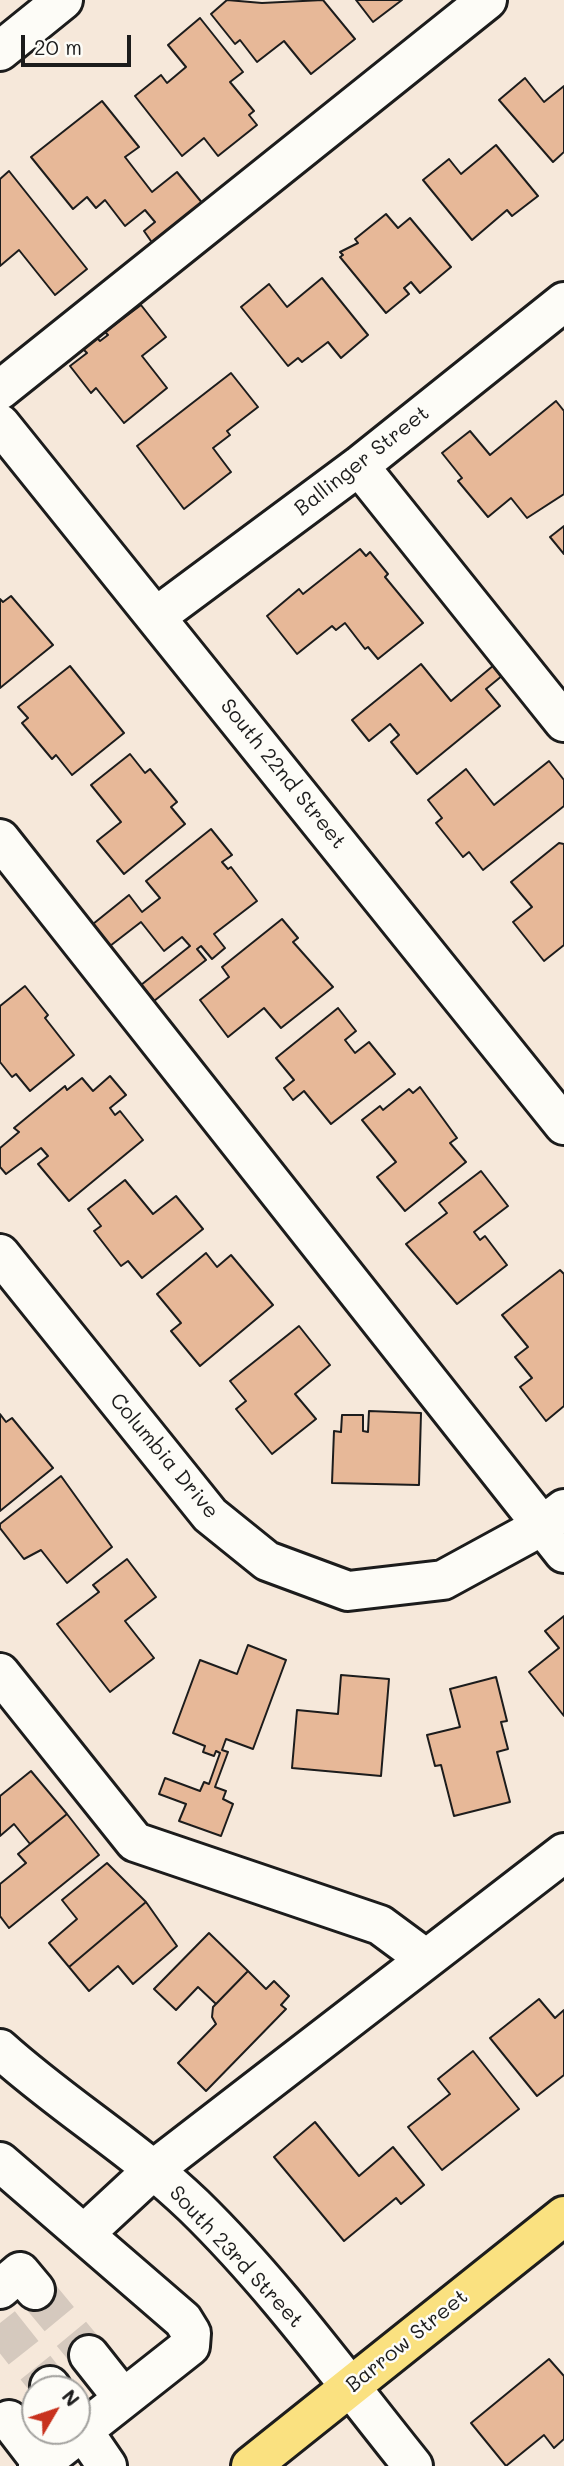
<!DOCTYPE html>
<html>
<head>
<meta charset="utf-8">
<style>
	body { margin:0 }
	#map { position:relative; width:564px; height:2466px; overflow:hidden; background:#f6e8da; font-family:Mali,sans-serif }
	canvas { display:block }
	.north { position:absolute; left:21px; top:2375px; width:70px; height:70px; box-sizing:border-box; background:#fdfcf7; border:2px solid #a3a29f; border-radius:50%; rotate:51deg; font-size:19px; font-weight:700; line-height:28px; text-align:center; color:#1c1c1c }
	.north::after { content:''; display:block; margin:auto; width:24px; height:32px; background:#c8321e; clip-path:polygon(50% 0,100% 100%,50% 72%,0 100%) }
	.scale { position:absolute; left:21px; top:35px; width:110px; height:32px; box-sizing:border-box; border:4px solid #1c1c1c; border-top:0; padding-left:9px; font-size:21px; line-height:24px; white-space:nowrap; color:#1c1c1c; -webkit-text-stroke:5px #fdfcf7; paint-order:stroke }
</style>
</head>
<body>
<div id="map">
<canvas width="564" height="2466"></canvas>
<div class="north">N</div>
<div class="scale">20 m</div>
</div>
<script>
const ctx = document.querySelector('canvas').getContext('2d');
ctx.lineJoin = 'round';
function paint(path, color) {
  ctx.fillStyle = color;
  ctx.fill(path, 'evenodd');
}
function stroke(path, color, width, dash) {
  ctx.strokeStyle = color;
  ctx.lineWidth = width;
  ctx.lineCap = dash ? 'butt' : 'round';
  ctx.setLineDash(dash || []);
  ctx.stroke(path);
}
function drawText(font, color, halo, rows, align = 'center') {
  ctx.font = font + ' Mali,sans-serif';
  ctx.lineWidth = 5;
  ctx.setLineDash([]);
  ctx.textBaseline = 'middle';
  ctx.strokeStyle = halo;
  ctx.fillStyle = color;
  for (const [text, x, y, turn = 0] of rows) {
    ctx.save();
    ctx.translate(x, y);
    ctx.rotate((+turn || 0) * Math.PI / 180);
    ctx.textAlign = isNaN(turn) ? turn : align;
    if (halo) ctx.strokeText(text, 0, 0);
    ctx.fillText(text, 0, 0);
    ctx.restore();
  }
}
const building = new Path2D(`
	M227,0l35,3 61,-3 32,39 -44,35 -27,-33 -27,21 -17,-22 -5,4 -24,-30z
	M356,0h46l-29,22z
	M200,18l43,54 -13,10 24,29 -5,4 8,10 -39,31 -14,-18 -22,18 -47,-60 26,-21 6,8 19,-16 -18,-22z
	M525,78l19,24 20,-16v66l-11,10 -54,-62z
	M102,101l37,46 -14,10 27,35 25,-20 26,32 -50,40 -9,-13 11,-9 -10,-12 -20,16 -20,-26 -9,8 -9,-11 -14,12 -42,-52z
	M496,145l42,51 -26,20 -5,-6 -35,30 -49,-60 26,-21 12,15z
	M9,171l78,98 -32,26 -36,-45 -19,16v-87z
	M386,214l12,14 12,-10 41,49 -31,26 -9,-11 -7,6 5,6 -23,19 -46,-56 3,-2 -3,-3 18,-9 -3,-4z
	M322,278l46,57 -27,23 -13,-16 -26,20 -4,-4 -10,8 -47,-59 28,-23 18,23z
	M141,305l25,32 -24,19 25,32 -43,35 -28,-35 -5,5 -21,-27 17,-13 -4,-4 14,-11 3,3 8,-6 -3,-3z
	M231,373l27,34 -31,24 3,4 -17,13 18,24 -47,37 -47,-63z
	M556,401l8,10v83l-37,24 -16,-20 -23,19 -30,-36 4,-3 -20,-25 28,-22 20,24z
	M564,526v28l-14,-17z
	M360,549l6,7 4,-4 18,22 -3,3 38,46 -45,36 -10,-12 -3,2 -20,-26 -9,7 -4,-4 -35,28 -30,-38 32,-27 4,5z
	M11,596l42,49 -53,43v-89l3,3z
	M421,664l30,37 43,-36 9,10 -17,14 14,17 -83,68 -26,-32 8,-7 -9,-11 -21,17 -17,-21z
	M70,666l54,67 -52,42 -16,-20 -4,4 -30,-36 6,-5 -10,-11z
	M130,754l15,19 5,-4 27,33 -6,5 14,17 -61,50 -27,-33 24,-19 -30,-37z
	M549,761l15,19v26l-81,64 -14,-18 -6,5 -27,-34 6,-5 -14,-18 38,-31 28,36z
	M211,829l21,26 -10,7 6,7 3,-2 26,34 -43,33 11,14 -13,11 -11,-13 -4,3 9,11 -52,41 -13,-16 49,-39 -8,-9 -18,14 -23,-29 -31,24 -17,-22 36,-29 13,17 18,-14 -14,-17z
	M559,843l5,1v101l-20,16 -31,-39 19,-15 -21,-25z
	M282,919l16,19 -5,4 40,45 -52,41 -17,-20 -36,29 -28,-37 29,-23 -7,-10z
	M25,986l23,29 -3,3 29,37 -44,36 -14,-17 -4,3 -12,-15v-56z
	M338,1008l18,23 -11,9 10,13 14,-11 26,32 -64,50 -27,-33 -11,9 -9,-12 10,-8 -18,-22z
	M110,1076l16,19 -16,13 5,7 5,-4 23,29 -74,61 -31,-37 10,-8 -7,-8 -35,26 -6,-7v-19l19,-16 -5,-4 51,-42 2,4 15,-12 11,13z
	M420,1087l37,51 -7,5 16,19 -61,49 -28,-34 19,-15 -34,-42 18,-14 3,4 26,-21 4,4z
	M481,1171l27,35 -34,26 6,8 5,-4 22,29 -50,39 -51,-60 41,-31 -8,-10z
	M125,1180l28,34 23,-18 27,33 -61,49 -14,-17 -7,5 -27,-35 7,-5 -13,-17z
	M206,1253l11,14 14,-12 42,50 -73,61 -29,-35 10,-8 -24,-29z
	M560,1270l4,4v132l-18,15 -26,-34 12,-9 -17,-21 13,-10 -26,-32z
	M299,1326l31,39 -35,29 21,25 -44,35 -36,-45 10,-8 -16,-20z
	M369,1411l52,2 -2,72 -87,-2 2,-52 7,1 1,-17h21v16l5,1z
	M0,1414l6,8 6,-4 41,50 -53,43z
	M61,1476l51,71 -45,36 -26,-33 -17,9 -24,-31v-4z
	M127,1559l29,38 -31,24 29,37 -44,34 -53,-68 42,-32 -6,-7z
	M564,1616v100l-35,-44 30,-24 -14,-17z
	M248,1645l38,15 -33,89 -27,-10 -4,11 6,2 -13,35 11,4 -3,8 10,5 -12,32 -42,-15 7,-17 -27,-10 6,-16 35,13 4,-9 5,2 11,-31 -4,-2 -2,5 -11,-4 2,-6 -32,-13 27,-73 37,14z
	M341,1675l48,4 -8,97 -89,-8 5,-58 41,4z
	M496,1677l11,44 -6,1 7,27 -11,3 13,50 -56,14 -13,-51 -6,1 -8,-31 33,-8 -10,-38z
	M31,1771l36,43 -37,30 -16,-20 -14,12v-40z
	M67,1814l32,41 -90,73 -9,-12v-32l26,-21 -8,-9z
	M107,1863l39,39 -77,65 -20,-24 28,-24 -15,-19z
	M146,1902l31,44 -44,38 -15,-18 -29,25 -20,-24z
	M209,1933l39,38 -32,33 -18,-17 -22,23 -22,-21z
	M248,1971l18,18 8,-8 15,15 -8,9 5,4 -80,82 -28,-28 38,-39 -4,-7 1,-10z
	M539,1999l16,19 9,-8v65l-27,21 -47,-58z
	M473,2051l46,58 -77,61 -34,-43 42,-33 -12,-15z
	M315,2122l44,54 34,-29 31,38 -23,19 -5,-6 -52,43 -70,-84z
	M549,2359l15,17v63l-10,9 -10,-13 -38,31 -35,-43z`);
const minorTunnel = new Path2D(`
	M35,2290l54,65
	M0,2323l50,63`);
const minor = new Path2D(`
	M0,51l63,-51
	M0,390l487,-390
	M0,424l564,701
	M359,466l205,256
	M157,616l202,-150 205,-164
	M0,839l564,714
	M0,1254l210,261 57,46 81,30 95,-11 99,-54 22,-17
	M0,1673l135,169 245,83 46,34
	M0,2049c62,56 134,99 194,157 81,79 148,172 219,260
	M0,2162l183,158 8,13 -1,13 -152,120
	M84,2234l69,-64 411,-317
	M0,2289l20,-17 15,18
	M89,2355l34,43
	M50,2386l2,3
	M9,2420l33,43
	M77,2422l30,44`);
const major = new Path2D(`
	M251,2466l313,-250`);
const streetNames = [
	["Ballinger Street",362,461,-38],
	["South 22nd Street",283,774,51],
	["Columbia Drive",164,1456,50],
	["South 23rd Street",236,2257,47],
	["Barrow Street",407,2341,-39]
];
paint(building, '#e7b898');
stroke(building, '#1c1c1c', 2);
stroke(minorTunnel, '#d5c9be', 38, [38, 19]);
stroke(minor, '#1c1c1c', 44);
stroke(major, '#1c1c1c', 44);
stroke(minor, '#fdfcf7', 38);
stroke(major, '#fae180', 38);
drawText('21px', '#1c1c1c', '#fdfcf7', streetNames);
</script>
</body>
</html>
